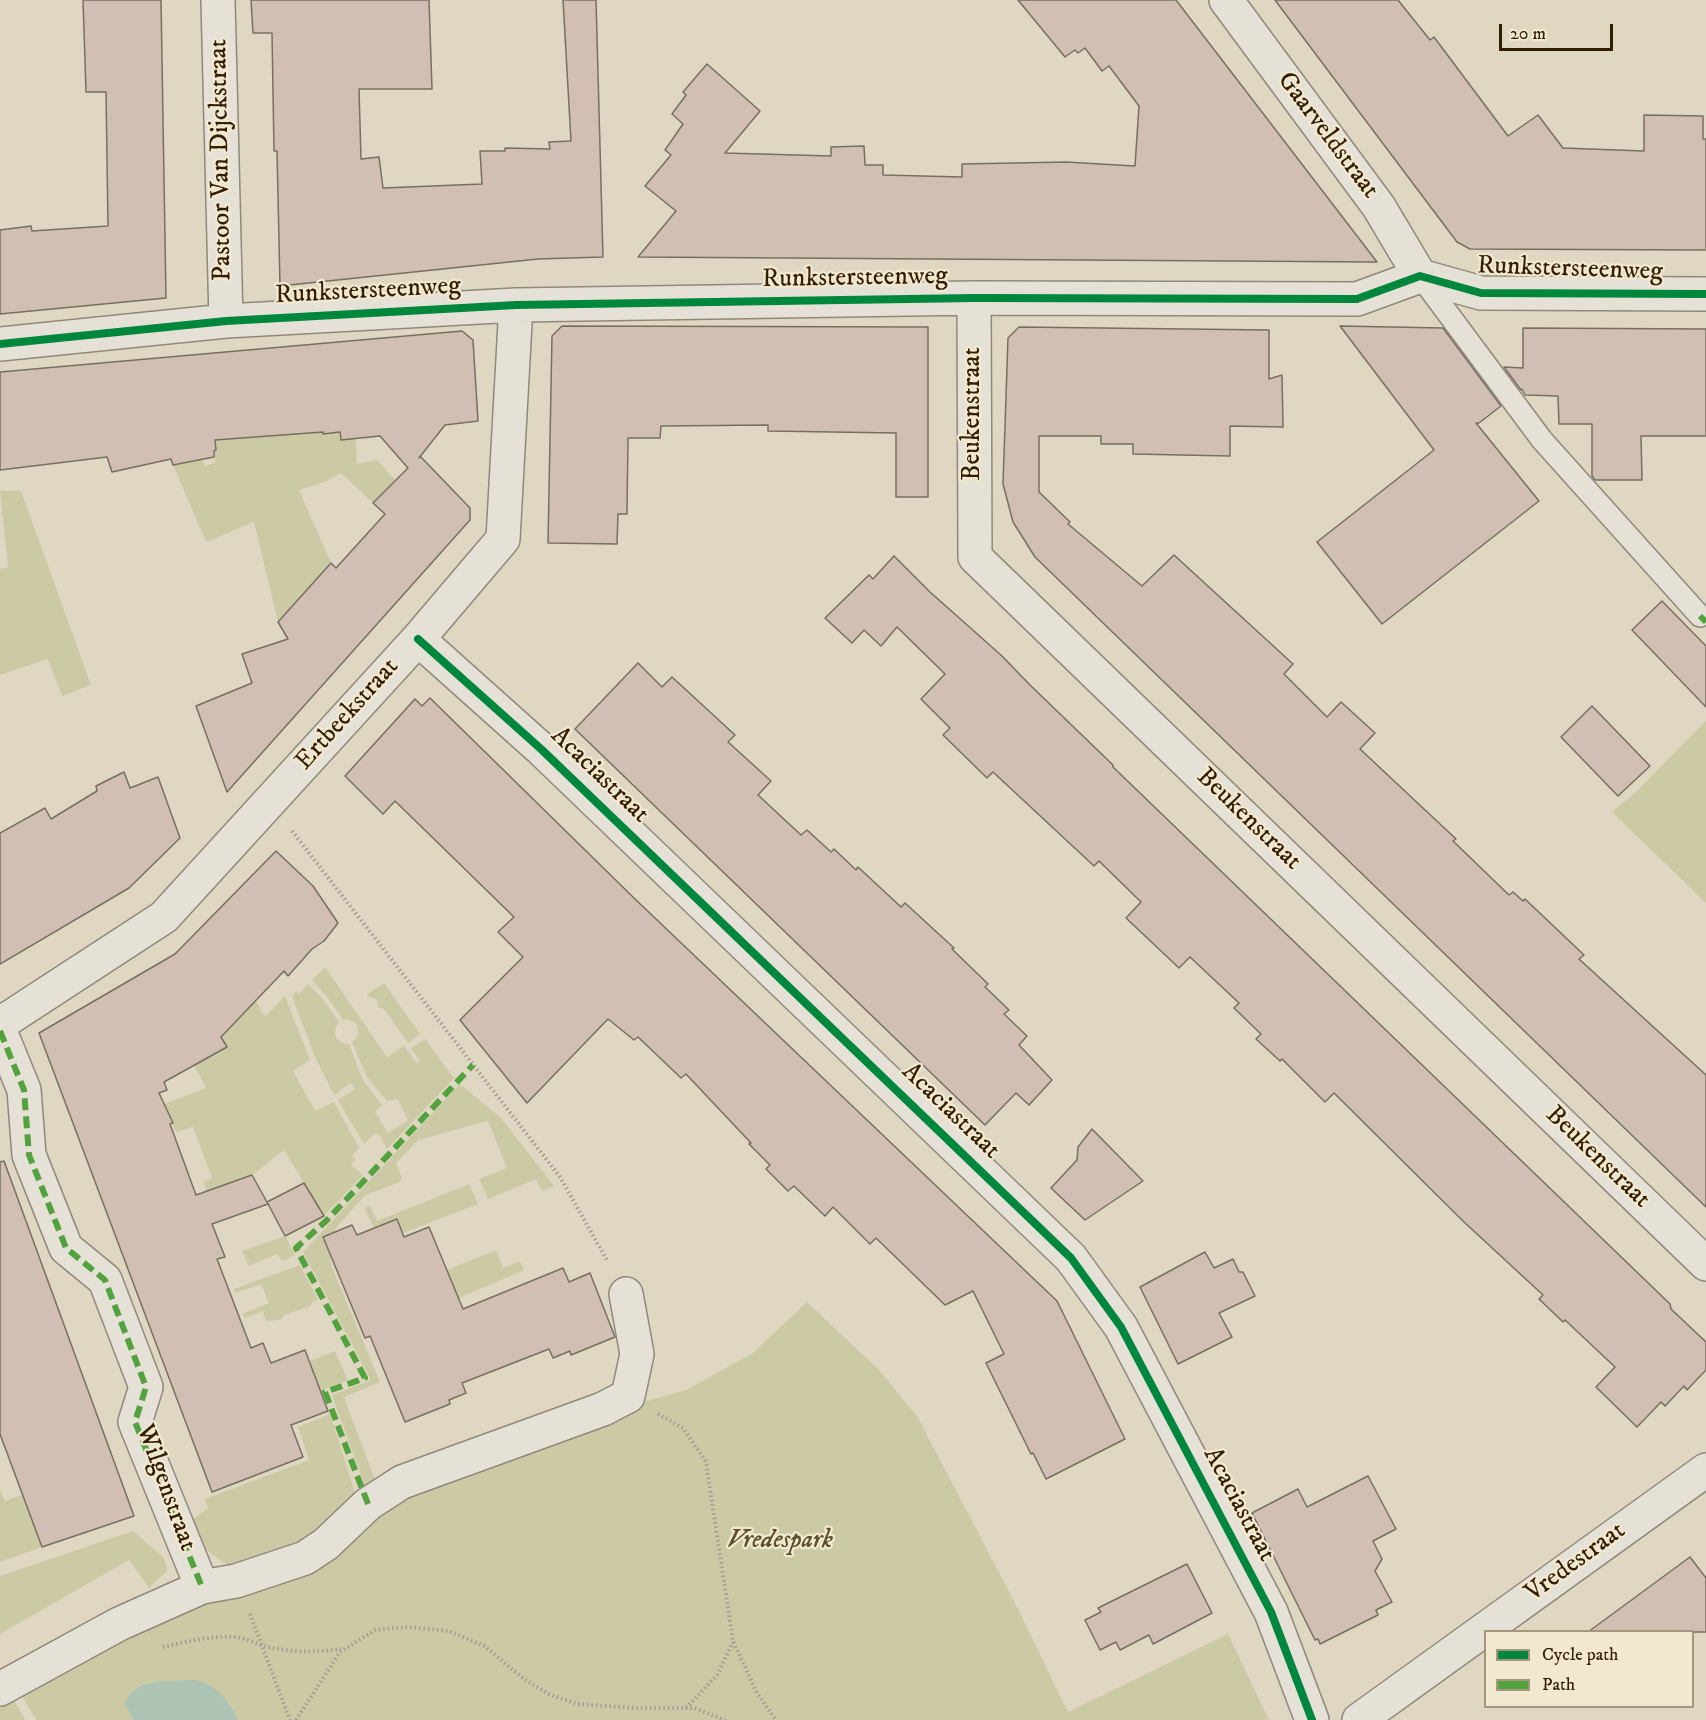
<!DOCTYPE html>
<html>
<head>
<meta charset="utf-8">
<style>
	body { margin:0 }
	#map { position:relative; width:1706px; height:1720px; overflow:hidden; background:#dfd7c2; font-family:"IM FELL DW Pica",serif }
	canvas { display:block }
	.legend { position:absolute; left:1484px; top:1630px; width:210px; height:78px; box-sizing:border-box; background:#f2e8d0; border:2px solid #a5977e; margin:0; padding:8px 10px; list-style:none; font-size:18px; color:#311e03 }
	.legend li { display:flex; align-items:center; gap:12px; height:30px }
	.legend b { width:30px; border:2px solid #a5977e }
	.scale { position:absolute; left:1499px; top:24px; width:114px; height:27px; box-sizing:border-box; border:3px solid #311e03; border-top:0; padding-left:8px; font-size:18px; line-height:21px; white-space:nowrap; color:#311e03; -webkit-text-stroke:4px #f2e8d0; paint-order:stroke }
</style>
</head>
<body>
<div id="map">
<canvas width="1706" height="1720"></canvas>
<ul class="legend">
<li><b style="height:8px;background:#00873e"></b>Cycle path</li>
<li><b style="height:8px;background:#52a23d"></b>Path</li>
</ul>
<div class="scale">20 m</div>
</div>
<script>
const ctx = document.querySelector('canvas').getContext('2d');
ctx.lineJoin = 'round';
function paint(path, color) {
  ctx.fillStyle = color;
  ctx.fill(path, 'evenodd');
}
function stroke(path, color, width, dash) {
  ctx.strokeStyle = color;
  ctx.lineWidth = width;
  ctx.lineCap = dash ? 'butt' : 'round';
  ctx.setLineDash(dash || []);
  ctx.stroke(path);
}
function drawText(font, color, halo, rows, align = 'center') {
  ctx.font = font + ' "IM FELL DW Pica",serif';
  ctx.lineWidth = 4.5;
  ctx.setLineDash([]);
  ctx.textBaseline = 'middle';
  ctx.strokeStyle = halo;
  ctx.fillStyle = color;
  for (const [text, x, y, turn = 0] of rows) {
    ctx.save();
    ctx.translate(x, y);
    ctx.rotate((+turn || 0) * Math.PI / 180);
    ctx.textAlign = isNaN(turn) ? turn : align;
    if (halo) ctx.strokeText(text, 0, 0);
    ctx.fillText(text, 0, 0);
    ctx.restore();
  }
}
const green = new Path2D(`
	M321,404l2,30 17,-2 1,7 15,-1 1,26 20,-4 19,21 -23,22 -32,-30 -16,9 -26,8 32,73 -53,59 -24,-100 -48,20 -33,-77 29,-6 3,7 10,-3v-23l97,-8z
	M0,491h21l70,194 -29,11 -14,-37 -48,16v-106l8,-2z
	M1706,721v182l-94,-91 23,-19z
	M325,967l62,90 17,-11 13,17 3,-2 -9,-13 14,-9 29,39 -67,71 -7,-14 -5,-2 -11,11 -26,-44 17,-11 -4,-6 -17,12 -19,-38 -23,-61 4,-5 3,3 9,-10 16,16 15,22c-8,11 -4,21 10,22l14,36 19,25 -7,7 13,21 20,-13 -11,-21 -10,2 -20,-24 -15,-34 6,-8 -1,-11 -10,-5 -4,1 -16,-23 -15,-17z
	M384,983l36,51 -12,9 -24,-34 -6,-1 -1,-8 -11,-5z
	M285,996l25,64 -17,11 22,40 19,-9 25,46 -7,8 4,3 -5,6 12,10 -39,41 -40,-66 -32,25 -45,16 -4,-9 9,-4 -19,-51 -17,5 -12,-28 42,-16 -12,-23 32,-19 -13,-23 42,-24 10,18z
	M460,1084l41,34 53,68 -12,5 -6,-12 -48,20 -9,-20 28,-11 -19,-47 -70,19 -22,23 6,16 -2,3 -35,13 -28,32 -5,7 -3,11 2,20 49,117 -36,15 31,83 -10,6 -33,-91 37,-14 1,-3 -67,-126z
	M469,1184l9,20 -75,29 -6,-14 -23,9 -10,-20 6,-2 7,15z
	M285,1236l10,19 -13,6 -5,-7 -28,12 -7,-15z
	M496,1250l7,18 17,-7 4,9 -77,33v-33z
	M300,1265l18,35 -5,1 -3,5 -26,9 -4,5 -14,1 -3,-10 -18,7 -3,-4 27,-11 -8,-19 -26,9 -1,-4z
	M807,1302l72,68 38,46 101,193 50,103 160,-78 41,86h-1233l-21,-37 248,-104 141,-91 197,-74 85,-24 67,-37z
	M335,1351l13,29 -48,18 -8,-30z
	M330,1414l25,79 -26,23 2,13 -12,10 -88,29 -44,-32 1,-13 20,-15 -3,-9 104,-39 -11,-33z
	M55,1483l-28,23 15,41 -42,15v-73l5,12z
	M133,1531l32,28 2,12 -18,17 -20,-28 -129,74v-58z
	M14,1700l11,20h-25v-12z`);
const water = new Path2D(`
	M194,1680c23,4 34,19 44,40h-104l-9,-16c7,-27 46,-22 69,-24z`);
const building = new Path2D(`
	M83,0h78l5,298 -166,16v-84l31,-4 1,5 76,-5 -2,-134h-20z
	M251,0h178l3,89h-73l2,70 18,-2 4,31 99,-4 -2,-33h25v-3l45,1 -1,-7 22,-1 -8,-141h33l7,257 -65,2 -258,27 -3,-135h-3l-2,-118h-19z
	M1018,0h158l201,262 -739,-5 38,-46 -31,-25 26,-31 -6,-5 18,-26 -11,-10 14,-19 -3,-3 24,-28 53,47 -35,42 106,3v-9l33,-1 1,19h18v10l79,2v-13l104,-2 69,4 4,-60 -30,-40 -7,5 -17,-23 -7,5 -3,-3 -10,7z
	M1275,0h123l32,40 4,-3 74,99 30,-21 25,33 81,3v-36l59,1v23h3v111l-236,-1 -13,-7z
	M562,326l366,1v170h-32v-64l-128,-2v-6l-107,1 -1,12h-32l-1,76h-9l-1,30 -69,-1 4,-207z
	M1340,326l103,2 58,78 -22,17h-3l63,78 -157,123 -65,-82 117,-92z
	M1019,327l250,3v49l13,-4 1,52 -53,-1v30l-97,-2v-10h-32v-8h-62v56l31,30 -2,2 74,62 32,-31 119,109 -9,10 43,43 14,-15 34,31 -15,16 96,90 -3,2 56,54 4,-3 10,9 2,-2 59,56 -5,4 127,116v132l-671,-650 -22,-35 -10,-38 5,-146z
	M1523,328l183,1v107h-65l1,44h-47l-3,-4v-52h-33l-1,-28 -33,-1 -3,-6 -1,1 -17,-23 19,1z
	M462,331l11,9 5,81 -33,4 -26,33 1,-2 50,52v12l-243,272 -31,-86 56,-23 -10,-29 46,-15 -10,-17 53,-59 5,5 49,-54 -12,-11 35,-35 -28,-32 -39,4 -1,-8 -17,2v-2l-108,8 1,10 -2,1v6l-41,8 -2,-6 -59,13 -5,-15 -107,13v-98z
	M894,556l36,36 72,64 28,29 83,80v2l557,537 1,5 35,33v28l-19,20 -3,-4 -19,20 -4,-4 -24,25 -41,-40 19,-20 -50,-47 -2,2 -24,-23 4,-4 -79,-73 -130,-129 -9,9 -43,-43 -2,2 -24,-22 5,-5 -27,-26 5,-5 -49,-46 -11,11 -53,-50 15,-16 -42,-41 -5,5 -101,-94 -6,6 -44,-43 7,-7 -29,-29 24,-25 -48,-47 -16,19 -17,-16 -12,13 -27,-25 44,-43 4,4z
	M1662,601l44,45v61l-74,-77z
	M638,663l24,24 10,-10 63,58 -7,7 43,39 -13,14 43,40 6,-5 24,22 3,-3 22,21 2,-3 43,40 4,-4 49,45 -2,1 36,35 -3,3 24,23 -5,4 23,22 -8,9 33,35 -23,25 -13,-12 -31,32 -410,-396z
	M430,698l205,201 422,402 68,138 -79,40 -13,-26 -2,1 -45,-91 18,-9 -31,-63 -28,14 -69,-67 -6,6 -37,-37 -8,9 -31,-30 -6,5 -22,-22 4,-4 -21,-21 2,-1 -65,-69 -5,4 -43,-41 -4,3 -26,-21 -81,84 -67,-83 63,-63 -25,-25 16,-15 -119,-116 -12,13 -38,-38 70,-77 7,7z
	M1592,706l58,60 -32,30 -57,-59z
	M124,772l6,16 28,-11 22,61 -51,50 -129,76v-131l45,-25 6,11 46,-28 -1,-5z
	M276,851l37,35 25,37 -14,18 -12,8 -24,27 -4,-5 -63,66 6,10 -63,35 3,8 -8,3 14,30 -3,1 26,71 56,-20 16,29 -56,20 13,33 -8,2 34,89 12,-5 8,20 34,-13 23,61 -37,14 12,32 -91,35 -173,-459 136,-79z
	M1092,1129l51,52 -58,39 -34,-32 26,-28 1,-13z
	M4,1161l130,355 -92,31 -42,-113v-272z
	M304,1183l20,33 -39,20 -18,-34z
	M397,1219l7,18 25,-10 34,82 100,-41 6,14 21,-9 25,64 -44,18 -1,-4 -17,7 -4,-9 -87,34 4,10 -17,7 1,4 -45,18 -35,-86 -5,2 -42,-101 29,-12 5,10z
	M1205,1252l9,16 19,-9 6,13h4l12,24 -36,17 13,24 -54,27 -38,-77z
	M1368,1476l28,53 -23,12 9,18 -7,12 17,31 -16,8 2,5 -58,29 -2,-5 -3,1 -63,-127 46,-24 9,18z
	M1690,1557l16,21v54h-118z
	M1187,1564l25,49 -59,31 -4,-9 -29,15 -4,-8 -16,8 -15,-30 16,-8 -3,-4z`);
const path = new Path2D(`
	M292,831l268,346 48,85
	M658,1414l25,14 23,34 27,179 24,52 19,27
	M250,1614l40,106
	M163,1647c23,-5 49,-12 73,-10 9,1 18,6 27,9 26,6 52,7 78,3
	M686,1708l31,-33 16,-33
	M296,1720l44,-68 35,-22 33,-3 41,4 35,15 40,33 25,15 28,10 58,4h59l31,12`);
const service = new Path2D(`
	M1420,276l122,164 158,176`);
const minor = new Path2D(`
	M218,0l8,321
	M1226,0l153,207 41,69
	M974,298l1,259 731,707
	M0,344l226,-23 290,-16 458,-7 383,1 63,-23 61,17 225,1
	M418,639l123,110 530,509 50,69 150,285 41,108
	M0,1024l164,-107 254,-278 85,-100 13,-234
	M0,1031l24,59 5,65 37,93 39,32 41,107 -11,35 67,165
	M0,1689l119,-65 83,-37 34,-6 69,-23 21,-14 42,-40 34,-22 201,-73 25,-13 9,-42 -11,-60
	M1359,1720l347,-250`);
const quiet = new Path2D(`
	M1700,616l6,6
	M0,1031l24,59 5,65 37,93 39,32 41,107 -11,35 67,165
	M368,1504l-43,-112 40,-14 -69,-130 31,-28 146,-155`);
const cycleway = new Path2D(`
	M0,344l226,-23 290,-16 458,-7 383,1 63,-23 61,17 225,1
	M418,639l123,110 530,509 50,69 150,285 41,108`);
const streetNames = [
	["Gaarveldstraat",1327,136,53],
	["Pastoor Van Dijckstraat",222,160,-91],
	["Runkstersteenweg",1570,270,2],
	["Runkstersteenweg",855,279,-1],
	["Runkstersteenweg",368,292,-3],
	["Beukenstraat",974,414,-90],
	["Ertbeekstraat",348,715,-48],
	["Acaciastraat",599,776,44],
	["Beukenstraat",1248,820,44],
	["Acaciastraat",950,1112,44],
	["Beukenstraat",1597,1158,44],
	["Wilgenstraat",165,1488,70],
	["Acaciastraat",1238,1505,62],
	["Vredestraat",1576,1563,-36]
];
const parkNames = [
	["Vredespark",780,1542]
];
paint(green, '#cccaa4');
paint(water, '#adc4b5');
paint(building, '#d0bfb2');
stroke(building, '#777061', 1.5);
stroke(service, '#90897a', 24);
stroke(minor, '#90897a', 36);
stroke(path, '#a39d93', 4, [1.5, 3]);
stroke(service, '#e6e1d7', 21);
stroke(minor, '#e6e1d7', 33);
stroke(quiet, '#52a23d', 6, [12, 6]);
stroke(cycleway, '#00873e', 8);
drawText('26px', '#311e03', '#f2e8d0', streetNames);
drawText('italic 26px', '#5b4e2c', '#f2e8d0', parkNames);
</script>
</body>
</html>
